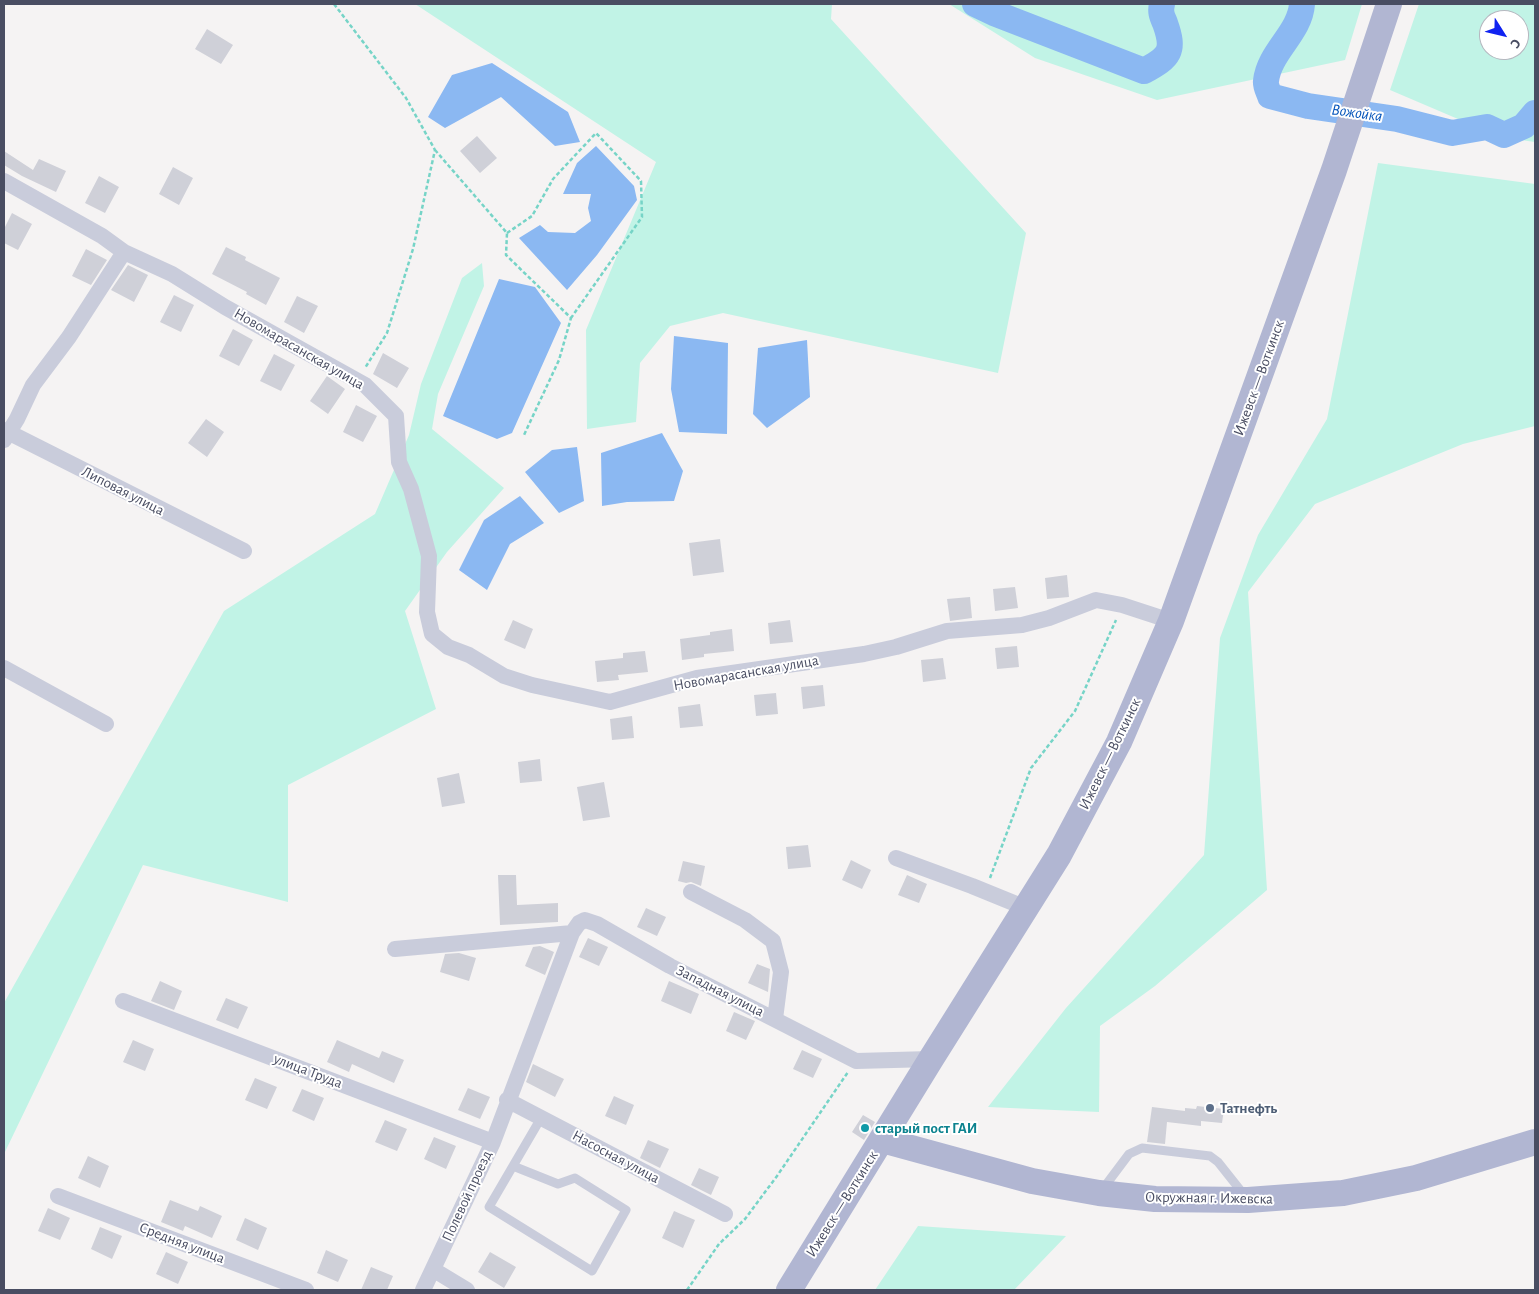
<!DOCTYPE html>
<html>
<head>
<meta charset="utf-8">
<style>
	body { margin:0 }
	#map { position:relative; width:1539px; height:1294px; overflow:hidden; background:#f5f3f3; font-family:"Alegreya Sans",sans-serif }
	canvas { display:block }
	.frame { position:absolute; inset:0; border:5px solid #494d62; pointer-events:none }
	.north { position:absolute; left:1479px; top:10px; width:50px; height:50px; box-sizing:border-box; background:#fff; border:1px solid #b6b8c0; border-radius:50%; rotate:126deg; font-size:14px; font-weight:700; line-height:20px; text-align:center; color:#494d62 }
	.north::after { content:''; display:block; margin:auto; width:18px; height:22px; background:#1023f1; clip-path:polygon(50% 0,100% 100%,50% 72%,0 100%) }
</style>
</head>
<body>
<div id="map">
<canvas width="1539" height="1294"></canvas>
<div class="frame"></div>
<div class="north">С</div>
</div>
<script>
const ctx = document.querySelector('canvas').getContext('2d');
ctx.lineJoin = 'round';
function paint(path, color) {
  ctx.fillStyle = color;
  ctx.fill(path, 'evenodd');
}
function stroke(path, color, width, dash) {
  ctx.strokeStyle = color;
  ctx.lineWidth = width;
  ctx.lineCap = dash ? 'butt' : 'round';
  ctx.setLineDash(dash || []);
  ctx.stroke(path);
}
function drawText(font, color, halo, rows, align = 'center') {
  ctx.font = font + ' "Alegreya Sans",sans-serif';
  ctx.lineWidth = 4;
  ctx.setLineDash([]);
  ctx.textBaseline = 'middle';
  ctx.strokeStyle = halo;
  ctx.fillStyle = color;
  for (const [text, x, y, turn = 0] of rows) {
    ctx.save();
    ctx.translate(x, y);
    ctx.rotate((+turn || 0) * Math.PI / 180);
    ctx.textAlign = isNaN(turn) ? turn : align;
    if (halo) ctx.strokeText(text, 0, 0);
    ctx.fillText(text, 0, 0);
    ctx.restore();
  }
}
const green = new Path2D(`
	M415,4h417l-1,15 195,214 -28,140 -275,-60 -53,13 -30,37 -4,59 -49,7 -1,-99 70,-168z
	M949,4h413l-17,56 -188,40 -122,-42z
	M1419,4h116v138l-29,-4 -41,-16 -75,-32zM1489,20h30v30h-30z
	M1378,163l157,21v242l-72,18 -148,60 -67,88 19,298 -112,96 -55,40 -1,86 -111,-5 78,-99 138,-153 16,-217 38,-103 69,-116z
	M482,263l2,23 -46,108 -6,35 72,59 -57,64 -42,59 31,98 -148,76v117l-145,-37 -139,289v-151l220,-392 151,-97 34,-79 12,-51 41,-106z
	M918,1226l148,10 -52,54h-139z`);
const water = new Path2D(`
	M492,63l76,49 12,30 -25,4 -54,-49 -56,31 -17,-11 24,-42z
	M596,146l38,40 3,14 -40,55 -30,35 -48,-52 21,-13 8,7 27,1 16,-12 -3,-13 3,-14h-28l14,-31z
	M499,279l36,8 26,36 -49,110 -15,6 -54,-23z
	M674,336l54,7 -1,91 -48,-2 -8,-43z
	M807,340l3,57 -43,31 -14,-14 5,-66z
	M662,433l21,38 -9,30 -47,1 -25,4 -1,-53z
	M577,447l7,54 -25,12 -34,-41 27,-22z
	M520,496l24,27 -34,21 -23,46 -28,-20 25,-50z`);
const river = new Path2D(`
	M975,4l19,9 150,58c26,-14 31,-20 21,-48 -3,-7 -5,-11 -3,-19
	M1302,4c-2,29 -33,48 -36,77 -1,5 3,11 4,15l38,10 89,13 55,14 35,-6 17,8 20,-9 11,-13`);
const building = new Path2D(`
	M207,29l26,16 -12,19 -26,-15z
	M477,136l20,22 -17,15 -20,-22z
	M4,151l29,19 6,-11 27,12 -10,21 -34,-16 -18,-11z
	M173,167l20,11 -14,27 -20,-11z
	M99,176l20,11 -14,26 -20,-10z
	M12,213l20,11 -14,26 -14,-7v-14z
	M226,247l20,10 -1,3 35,18 -14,27 -20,-11 1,-2 -35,-18z
	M86,249l21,11 -16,25 -19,-9z
	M128,265l20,10 -14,27 -23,-12z
	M174,295l20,10 -13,27 -21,-10z
	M297,296l21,10 -14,27 -20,-11z
	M233,329l20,11 -14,26 -20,-10z
	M383,353l26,15 -12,20 -24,-14z
	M274,354l21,11 -14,26 -21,-10z
	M327,376l18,13 -17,25 -18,-13z
	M356,405l21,11 -14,26 -20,-10z
	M206,419l18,13 -17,25 -19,-14z
	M720,539l4,33 -31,4 -4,-33z
	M1067,575l2,22 -22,2 -2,-21z
	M1015,587l3,21 -23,3 -2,-22z
	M970,597l2,21 -22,3 -3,-22z
	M513,620l20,9 -8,20 -21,-9z
	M790,620l3,22 -23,2 -2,-21z
	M732,629l2,22 -30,3v3l-22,3 -2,-21 30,-4v-3z
	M1017,646l2,21 -22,2 -2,-21z
	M645,651l3,21 -30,3 1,5 -22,2 -2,-21 28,-3v-5z
	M943,658l3,21 -23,3 -2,-22z
	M823,685l2,21 -22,3 -2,-22z
	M776,693l2,21 -22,2 -2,-21z
	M700,704l3,22 -23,2 -2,-21z
	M632,716l2,22 -22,2 -2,-21z
	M540,759l2,22 -22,2 -2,-21z
	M459,773l6,30 -23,4 -5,-29z
	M604,782l6,35 -27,4 -6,-34z
	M808,845l3,22 -23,2 -2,-22z
	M851,860l20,10 -9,19 -20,-9z
	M683,861l22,5 -4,20 -10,-4 -5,1 -8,-2z
	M498,875h18l1,30 41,-2v19l-58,3z
	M907,875l20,9 -8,19 -21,-8z
	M646,908l20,9 -9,19 -20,-9z
	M588,938l20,9 -9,19 -20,-9z
	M540,946l14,6 -9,23 -20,-9 8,-19z
	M459,953l17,5 -7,23 -29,-9 5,-18z
	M757,964l13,5 -2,23 -20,-9z
	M160,981l22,10 -8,19 -23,-9z
	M669,981l30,13 -8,20 -30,-13z
	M226,998l22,9 -10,22 -22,-9z
	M734,1012l21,9 -9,19 -20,-9z
	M133,1040l21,9 -9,22 -22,-9z
	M337,1040l42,18 3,-7 22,9 -10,23 -42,-19 -3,8 -22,-10z
	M802,1050l20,9 -9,19 -20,-9z
	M533,1064l31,15 -9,18 -29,-15z
	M255,1078l22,9 -10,22 -22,-9z
	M468,1088l22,9 -10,22 -22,-9z
	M302,1089l22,9 -10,23 -22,-10z
	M614,1096l20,9 -8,20 -21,-9z
	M1197,1106l27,3 -2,14 -21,-2v5l-34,-4 -2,22 -18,-2 5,-35 33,4v-3l11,1z
	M863,1115l12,7 -11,18 -12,-8z
	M385,1120l22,9 -10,22 -22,-9z
	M434,1137l22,9 -10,23 -22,-10z
	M648,1140l21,9 -9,19 -20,-10z
	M88,1156l21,10 -9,22 -22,-10z
	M699,1168l20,9 -8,18 -20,-10z
	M170,1200l28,11 2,-5 22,10 -10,22 -27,-12 -2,5 -22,-9z
	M48,1208l22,10 -10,22 -22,-9z
	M674,1211l21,9 -12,28 -21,-10z
	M245,1218l22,10 -9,22 -22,-10z
	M100,1227l22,9 -10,23 -21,-10z
	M326,1250l22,10 -10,22 -21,-9z
	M166,1252l22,10 -10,22 -22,-10z
	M490,1252l26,15 -12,21 -26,-16z
	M371,1267l22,9 -6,14h-26z`);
const path = new Path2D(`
	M334,4l72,94 29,52 -22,99 -26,84 -22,35
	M435,150l72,83 -1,22 65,63 -12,42 -35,75
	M507,233l25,-17 21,-37 43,-46 45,48 1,36 -71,101
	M990,878l41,-110 44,-57 41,-91
	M687,1290l32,-46 26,-25 32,-43 71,-104`);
const service = new Path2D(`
	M513,1166l45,18 17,-6 51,32 -34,61 -103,-64 52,-89
	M1102,1190l27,-36 13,-6 68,8 8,6 27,34`);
const minor = new Path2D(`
	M4,181l98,55 22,16 48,22 53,33 140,78 31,31 3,46 12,27 18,67 -2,56 5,22 16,13 21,8 35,21 28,9 78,17 87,-24 167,-24 32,-7 51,-16 75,-6 27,-7 47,-18 26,5 49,16
	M4,430l240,121
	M4,440l13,-21 16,-34 36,-48 55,-85
	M4,668l102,56
	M896,858l76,28 54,22
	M691,892l54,28 28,21 8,31 -6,47
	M395,949l177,-16
	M123,1001l370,141
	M507,1100l218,114
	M58,1196l248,94
	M434,1270l33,20
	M423,1290l70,-148 79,-209 7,-10 6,-3 12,4 73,42 186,95 75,-2`);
const primary = new Path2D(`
	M882,1140l150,41 67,12 56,6 93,1 95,-7 73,-15 119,-36
	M789,1290l142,-231 128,-204 60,-113 52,-121 163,-451 55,-166`);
const markers = [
	[1210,1108,5,"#5c6f8a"],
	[865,1128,5,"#0f9aa8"]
];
const streetNames = [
	["Новомарасанская улица",299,349,30],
	["Ижевск — Воткинск",1259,378,-70],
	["Липовая улица",123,491,27],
	["Новомарасанская улица",746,673,-10],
	["Ижевск — Воткинск",1110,754,-64],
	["Западная улица",720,991,27],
	["улица Труда",308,1071,21],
	["Насосная улица",616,1157,28],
	["Полевой проезд",467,1196,-65],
	["Окружная г. Ижевска",1209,1198,1],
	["Ижевск — Воткинск",842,1204,-58],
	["Средняя улица",182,1243,21]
];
const serviceNames = [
	["Татнефть",1220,1108]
];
const cultureNames = [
	["старый пост ГАИ",875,1128]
];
const waterNames = [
	["Вожойка",1357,113,8]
];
paint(green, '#c1f3e6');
paint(water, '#8bb8f2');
stroke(river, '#8bb8f2', 26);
paint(building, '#cfd0d8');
stroke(path, '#76d4c7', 2.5, [4, 2.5]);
stroke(service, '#c9ccdb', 9);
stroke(minor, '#c9ccdb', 16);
stroke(primary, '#b1b6d2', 26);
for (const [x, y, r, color] of markers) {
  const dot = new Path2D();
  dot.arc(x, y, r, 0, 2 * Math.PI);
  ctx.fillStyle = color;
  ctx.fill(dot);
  stroke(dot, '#fff', 2);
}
drawText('15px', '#494d62', '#fff', streetNames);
drawText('bold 15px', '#4e5e75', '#fff', serviceNames, 'left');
drawText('bold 15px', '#0d838f', '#fff', cultureNames, 'left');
drawText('italic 16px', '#0353ba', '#fff', waterNames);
</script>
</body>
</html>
